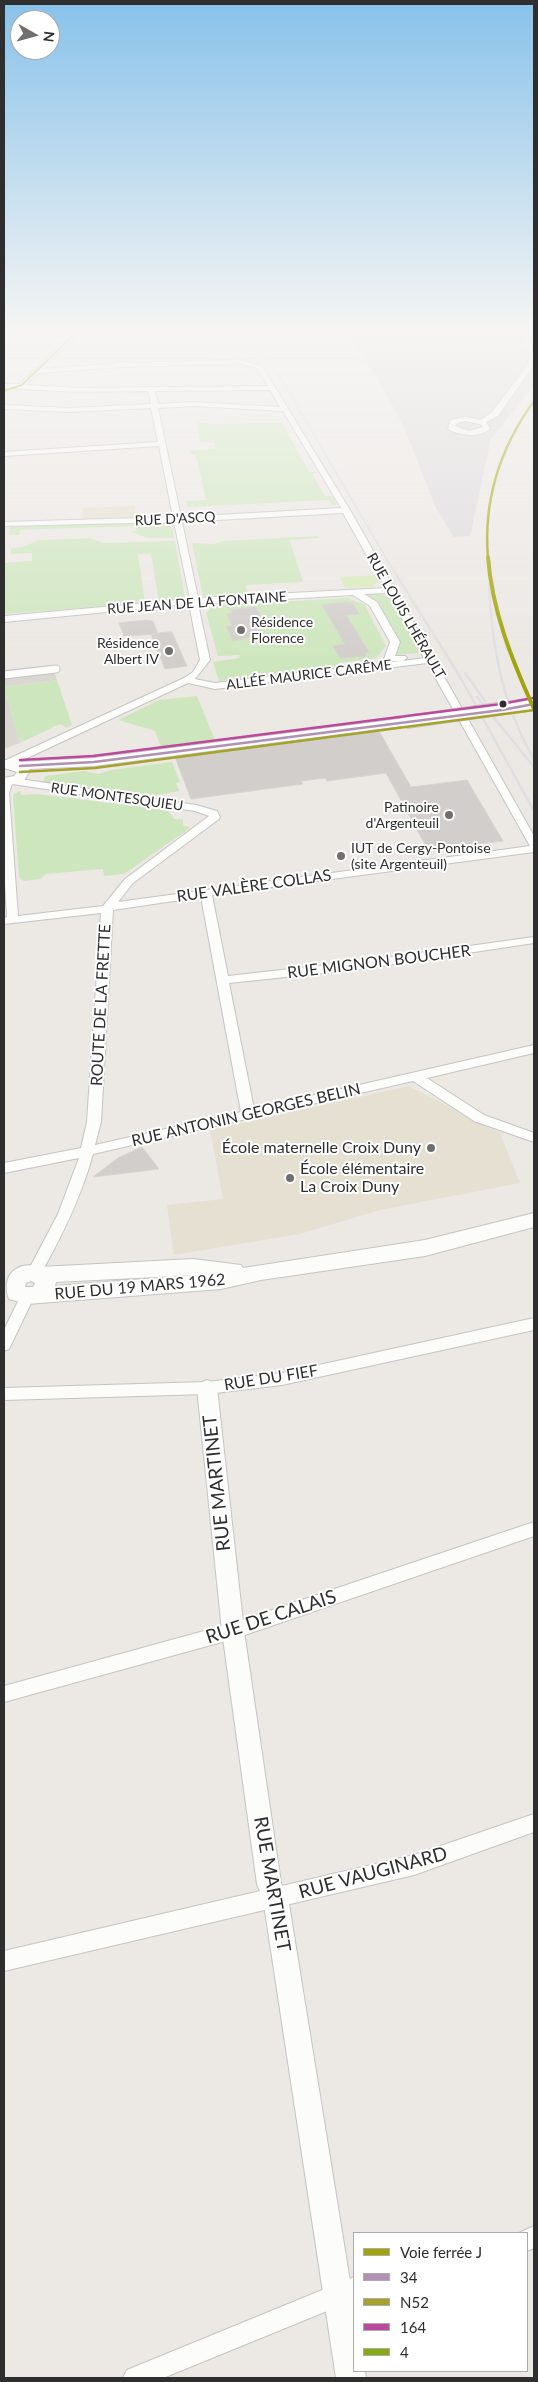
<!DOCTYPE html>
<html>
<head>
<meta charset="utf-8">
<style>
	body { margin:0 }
	#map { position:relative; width:538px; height:2382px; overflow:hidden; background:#ece8e4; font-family:Lato,sans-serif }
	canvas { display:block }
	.frame { position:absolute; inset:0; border:5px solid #2e2e2e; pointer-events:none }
	.legend { position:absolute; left:353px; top:2232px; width:175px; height:140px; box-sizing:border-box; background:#fff; border:1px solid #ababab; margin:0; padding:6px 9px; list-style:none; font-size:15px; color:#2e2e2e }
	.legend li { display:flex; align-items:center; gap:10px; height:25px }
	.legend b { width:25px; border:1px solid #ababab }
	.north { position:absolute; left:10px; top:10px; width:50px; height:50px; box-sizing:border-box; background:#fff; border:1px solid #ababab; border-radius:50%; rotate:97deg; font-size:14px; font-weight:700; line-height:20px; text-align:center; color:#2e2e2e }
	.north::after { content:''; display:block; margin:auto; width:18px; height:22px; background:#706f6e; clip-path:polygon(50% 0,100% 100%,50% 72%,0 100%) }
</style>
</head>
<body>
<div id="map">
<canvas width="538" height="2382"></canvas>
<div class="frame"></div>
<ul class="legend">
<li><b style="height:6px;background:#a0a40c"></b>Voie ferrée J</li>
<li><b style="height:6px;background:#b291b5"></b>34</li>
<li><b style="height:6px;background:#a6a22b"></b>N52</li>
<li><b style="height:6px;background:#bb4a9d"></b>164</li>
<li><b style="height:6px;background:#87a911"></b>4</li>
</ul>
<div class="north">N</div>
</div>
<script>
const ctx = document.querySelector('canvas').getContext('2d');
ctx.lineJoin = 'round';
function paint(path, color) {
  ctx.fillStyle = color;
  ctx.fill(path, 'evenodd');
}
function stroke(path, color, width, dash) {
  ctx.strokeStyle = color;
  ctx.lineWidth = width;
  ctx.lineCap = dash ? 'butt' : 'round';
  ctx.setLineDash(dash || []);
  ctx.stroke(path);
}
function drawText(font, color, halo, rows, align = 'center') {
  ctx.font = font + ' Lato,sans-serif';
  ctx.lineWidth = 4;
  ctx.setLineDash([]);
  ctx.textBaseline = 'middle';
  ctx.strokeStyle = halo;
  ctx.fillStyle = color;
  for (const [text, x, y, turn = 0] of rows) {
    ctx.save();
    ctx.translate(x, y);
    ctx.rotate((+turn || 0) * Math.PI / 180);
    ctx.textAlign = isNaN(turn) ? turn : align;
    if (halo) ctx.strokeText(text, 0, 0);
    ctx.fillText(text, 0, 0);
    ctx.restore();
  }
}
const industrial = new Path2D(`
	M336,329h198v57l-43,53 -21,97 -16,1 -18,-29 -32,-81 -28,-51 -26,-36z`);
const education = new Path2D(`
	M135,506l1,11 -53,3 -1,-12z
	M409,1086l91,47 20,50 -140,27 -80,24 -126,21 -7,-50 56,-6 -13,-69z`);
const green = new Path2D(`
	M197,422l11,2 74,-1 27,49h8l-5,2 13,22h7l5,9h-6l-2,-5 -142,7 -1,-6 20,-1 -10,-46h-6l-1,-3 27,-2 -2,-6 -14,-1z
	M164,522l8,2 2,14h-27l-17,-7h7l-1,-5 -116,4 -1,5h-10l1,-8z
	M318,536l1,2 -29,2 13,42 -57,3 1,9 -44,2 -11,-53 22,1 10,-3z
	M90,538l13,5 72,-2 10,58 -26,2 -8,-47h-13l7,49 -141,11v-51l28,-2v-8l-21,1v-6l11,-1 18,-7z
	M362,594h16l13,3 31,54 -2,2 -26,2 3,-12z
	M348,598l17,7 21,41 -10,12 -37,5v3l-120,15 -6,-19 27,-4 -1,-3 -21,1 -12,-43 5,-5 9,-3z
	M57,680l15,45 -5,3 -7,-4 -40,19 -16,-56z
	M197,696l18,44 -54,7 -6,-16 -37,-11 41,-20z
	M172,762l8,20 -4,1 3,8 -25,5 -111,-14 2,-6 38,-5 15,3 13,-4z
	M20,791l1,4 16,-1 131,16 6,9h9v6l7,3 -66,46 -20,2 -1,-7 -57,5 -6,5 -17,2 -4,-4 -6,-80 1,-3z`);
const pitch = new Path2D(`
	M376,575l4,6 -8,6 -27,1 -5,-11z`);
const plaza = new Path2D(`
	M52,665l5,15 -53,7 16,56 -16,6v-79z`);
const building = new Path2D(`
	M346,602l6,1 8,11 -14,1 23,37 -4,1 1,3 -26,2 -7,-12 12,-2 -23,-39z
	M256,607l6,12 -7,1 6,15 -28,6 -7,-15h6l-5,-12 5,-1 -1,-3z
	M146,620l7,1 5,13 -34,2 -5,-13z
	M172,632l15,34 -22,3 -14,-35z
	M379,731l32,56 56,-7 36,61 -75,9 -42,-77 -59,8 -2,-3 -24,3 2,3 -112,15 -16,-42z
	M142,1147l17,22 -66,8 25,-19z`);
const pedestrian = new Path2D(`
	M4,675l52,-6`);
const minor = new Path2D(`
	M77,329h6l-40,40 78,-6 119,-3 22,6 88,144 184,326v16l-322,43 16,81 133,-15 173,-24v6l-173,26 -132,14 25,126 280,-64v8l-107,25 57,37 50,18v9l-60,-21 -61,-40 -320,73c-12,44 -32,84 -54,123h-10l-2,-4 31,-59 21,-56 -75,15v-10l77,-15 6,-26 14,-209 -97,11v-6l3,-1 -3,-50v-87l9,-2 183,27 21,6 3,6 -1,2 -86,64 -15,19 412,-56 -103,-183 -212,26 -27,-6 -178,83h-6v-5l180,-83 9,-6 7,-12 -11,-56 -185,18v-6l186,-17 -16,-77 -170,4v-4l169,-5 -14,-71 -155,10v-4l154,-10 -7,-34 -82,4 -65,-3v-4l65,3 82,-4 -3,-13 -70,1 -74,-4v-4h16zM240,364l17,4 11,18 -190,2 -52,-3 12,-12 83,-6zM270,390l10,17 -85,-5 -37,2 -3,-13zM195,406l88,5 58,97 -160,9 -23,-109zM343,513l42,75 -187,10 -16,-76zM388,593l36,65 -21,3 4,-3 -2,-2h-10l5,-14 -23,-40 -13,-8zM353,595l17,11 20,36 -6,17 2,2h14l-185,22 -20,-4 15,-19 -12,-56zM12,784l183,27 14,5 -84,63 -22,27 -85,10 -9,-123zM201,897l40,215 -146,33 6,-23 12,-212z
	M524,329h6l4,36 -36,51 -12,6 4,7c-12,9 -29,7 -42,0l3,-9 14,-3 16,3 11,-8 36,-47 1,-9zM465,421l15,3 3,3 -14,4 -14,-5 2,-3z
	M27,1291l5,2 2,4 -25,52 -5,2v-21l18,-37z
	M534,1318v12l-252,55 -75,9 -203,6v-12l203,-6 75,-9z
	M534,1522v14l-301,103 -229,63v-16l229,-63z
	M534,1814v18l-120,43 -410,96v-20l410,-96z
	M534,2226v22l-7,3v-18h-8z
	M354,2277v23l-191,78h-40l4,-8z`);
const tertiary = new Path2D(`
	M406,718l4,1 2,3 -2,3 -316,41 -65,3 1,2 -7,11 -19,4v-8l10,-2 3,-4 -13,-4v-8l16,2 74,-4z
	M207,1380l7,3 3,5 27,243 37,252 7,15 66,408v65h11l1,7h-30l-73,-480 -6,-14 -35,-253 -25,-243 3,-5z`);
const secondary = new Path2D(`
	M534,1213v14l-109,29 -164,24 -40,9 -194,15 -18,-5c-9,-25 10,-39 31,-32l153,-8 48,6 2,3 182,-28zM196,1275l-141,11 1,-4zM31,1281l4,2 -2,4h-8l1,-4z`);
const railFar1 = new Path2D(`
	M243,329l40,53 103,176`);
const rail = new Path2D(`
	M385,557l74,118 75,136
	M489,584c3,62 13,121 45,175
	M465,673l20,28
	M477,697l57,70`);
const tertiaryBridge = new Path2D(`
	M406,722l128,-18`);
const bus1 = new Path2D(`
	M20,766l74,-4 408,-52 32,-6`);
const bus2 = new Path2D(`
	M20,772l75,-4 439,-58`);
const bus3 = new Path2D(`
	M20,760l73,-4 408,-52 32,-6`);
const bus4 = new Path2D(`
	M4,391l18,-6 58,-56`);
const rail1Far1 = new Path2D(`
	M488,558c-5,-59 12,-110 46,-157`);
const rail1 = new Path2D(`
	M488,557c4,54 24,103 46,152`);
const markers = [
	[241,630,5,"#706f6e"],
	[169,651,5,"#706f6e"],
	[503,704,4.5,"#2e2e2e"],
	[449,815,5,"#706f6e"],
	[341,856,5,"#706f6e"],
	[431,1148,5,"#706f6e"],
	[290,1178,5,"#706f6e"]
];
const farStreetnames = [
	["RUE D'ASCQ",175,519,-3],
	["RUE JEAN DE LA FONTAINE",197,603,-4],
	["RUE LOUIS LHÉRAULT",406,616,60],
	["ALLÉE MAURICE CARÊME",309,675,-7],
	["RUE MONTESQUIEU",117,797,8]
];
const farPoinames = [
	["Résidence",251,622],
	["Florence",251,638],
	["Résidence",159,643,"right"],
	["Albert IV",159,659,"right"],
	["Patinoire",439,807,"right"],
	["d'Argenteuil",439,823,"right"],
	["IUT de Cergy-Pontoise",351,848],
	["(site Argenteuil)",351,864]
];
const streetNames = [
	["RUE VALÈRE COLLAS",254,886,-8],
	["RUE MIGNON BOUCHER",379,962,-7],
	["ROUTE DE LA FRETTE",101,1005,-87],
	["RUE ANTONIN GEORGES BELIN",246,1115,-13],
	["RUE DU 19 MARS 1962",140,1287,-5],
	["RUE DU FIEF",271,1378,-9]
];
const poiNames = [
	["École maternelle Croix Duny",421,1148],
	["École élémentaire",300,1169,"left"],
	["La Croix Duny",300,1187,"left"]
];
const nearStreetnames = [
	["RUE MARTINET",217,1483,-96],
	["RUE DE CALAIS",271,1617,-18],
	["RUE VAUGINARD",373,1873,-15],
	["RUE MARTINET",272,1884,80]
];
paint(industrial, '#dcd9db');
paint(education, '#e6e0d3');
paint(green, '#cee6be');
paint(pitch, '#d9eabb');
paint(plaza, '#dad6d2');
paint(building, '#d1cecb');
stroke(building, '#d7d4d0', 1);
stroke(pedestrian, '#c5c4c5', 9);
stroke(minor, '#c5c4c5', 2);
stroke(tertiary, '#c5c4c5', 2);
stroke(secondary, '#c5c4c5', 2);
stroke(pedestrian, '#fcfcfb', 7);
paint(minor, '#fcfcfb');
paint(tertiary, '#fcfcfb');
paint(secondary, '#fcfcfb');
stroke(railFar1, '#dfdfe1', 2);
stroke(rail, '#dfdfe1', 2.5);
stroke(tertiaryBridge, '#c5c4c5', 14, []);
stroke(tertiaryBridge, '#fcfcfb', 12);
stroke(bus1, '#b291b5', 2.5);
stroke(bus2, '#a6a22b', 2.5);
stroke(bus3, '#bb4a9d', 2.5);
stroke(bus4, '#87a911', 2);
stroke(rail1Far1, '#a0a40c', 2.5);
stroke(rail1, '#a0a40c', 4);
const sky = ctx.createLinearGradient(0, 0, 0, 662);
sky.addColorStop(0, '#88c2ea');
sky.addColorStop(0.5, '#f6f5f3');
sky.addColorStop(1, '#f6f5f300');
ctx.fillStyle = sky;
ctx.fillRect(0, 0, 538, 662);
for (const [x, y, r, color] of markers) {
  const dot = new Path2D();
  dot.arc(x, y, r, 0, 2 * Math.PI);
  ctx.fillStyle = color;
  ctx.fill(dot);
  stroke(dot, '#fff', 2);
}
drawText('14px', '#2e2e2e', '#fff', farStreetnames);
drawText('14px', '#2e2e2e', '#fff', farPoinames, 'left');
drawText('16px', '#2e2e2e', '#fff', streetNames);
drawText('16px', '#2e2e2e', '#fff', poiNames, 'right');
drawText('19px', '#2e2e2e', '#fff', nearStreetnames);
</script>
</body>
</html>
